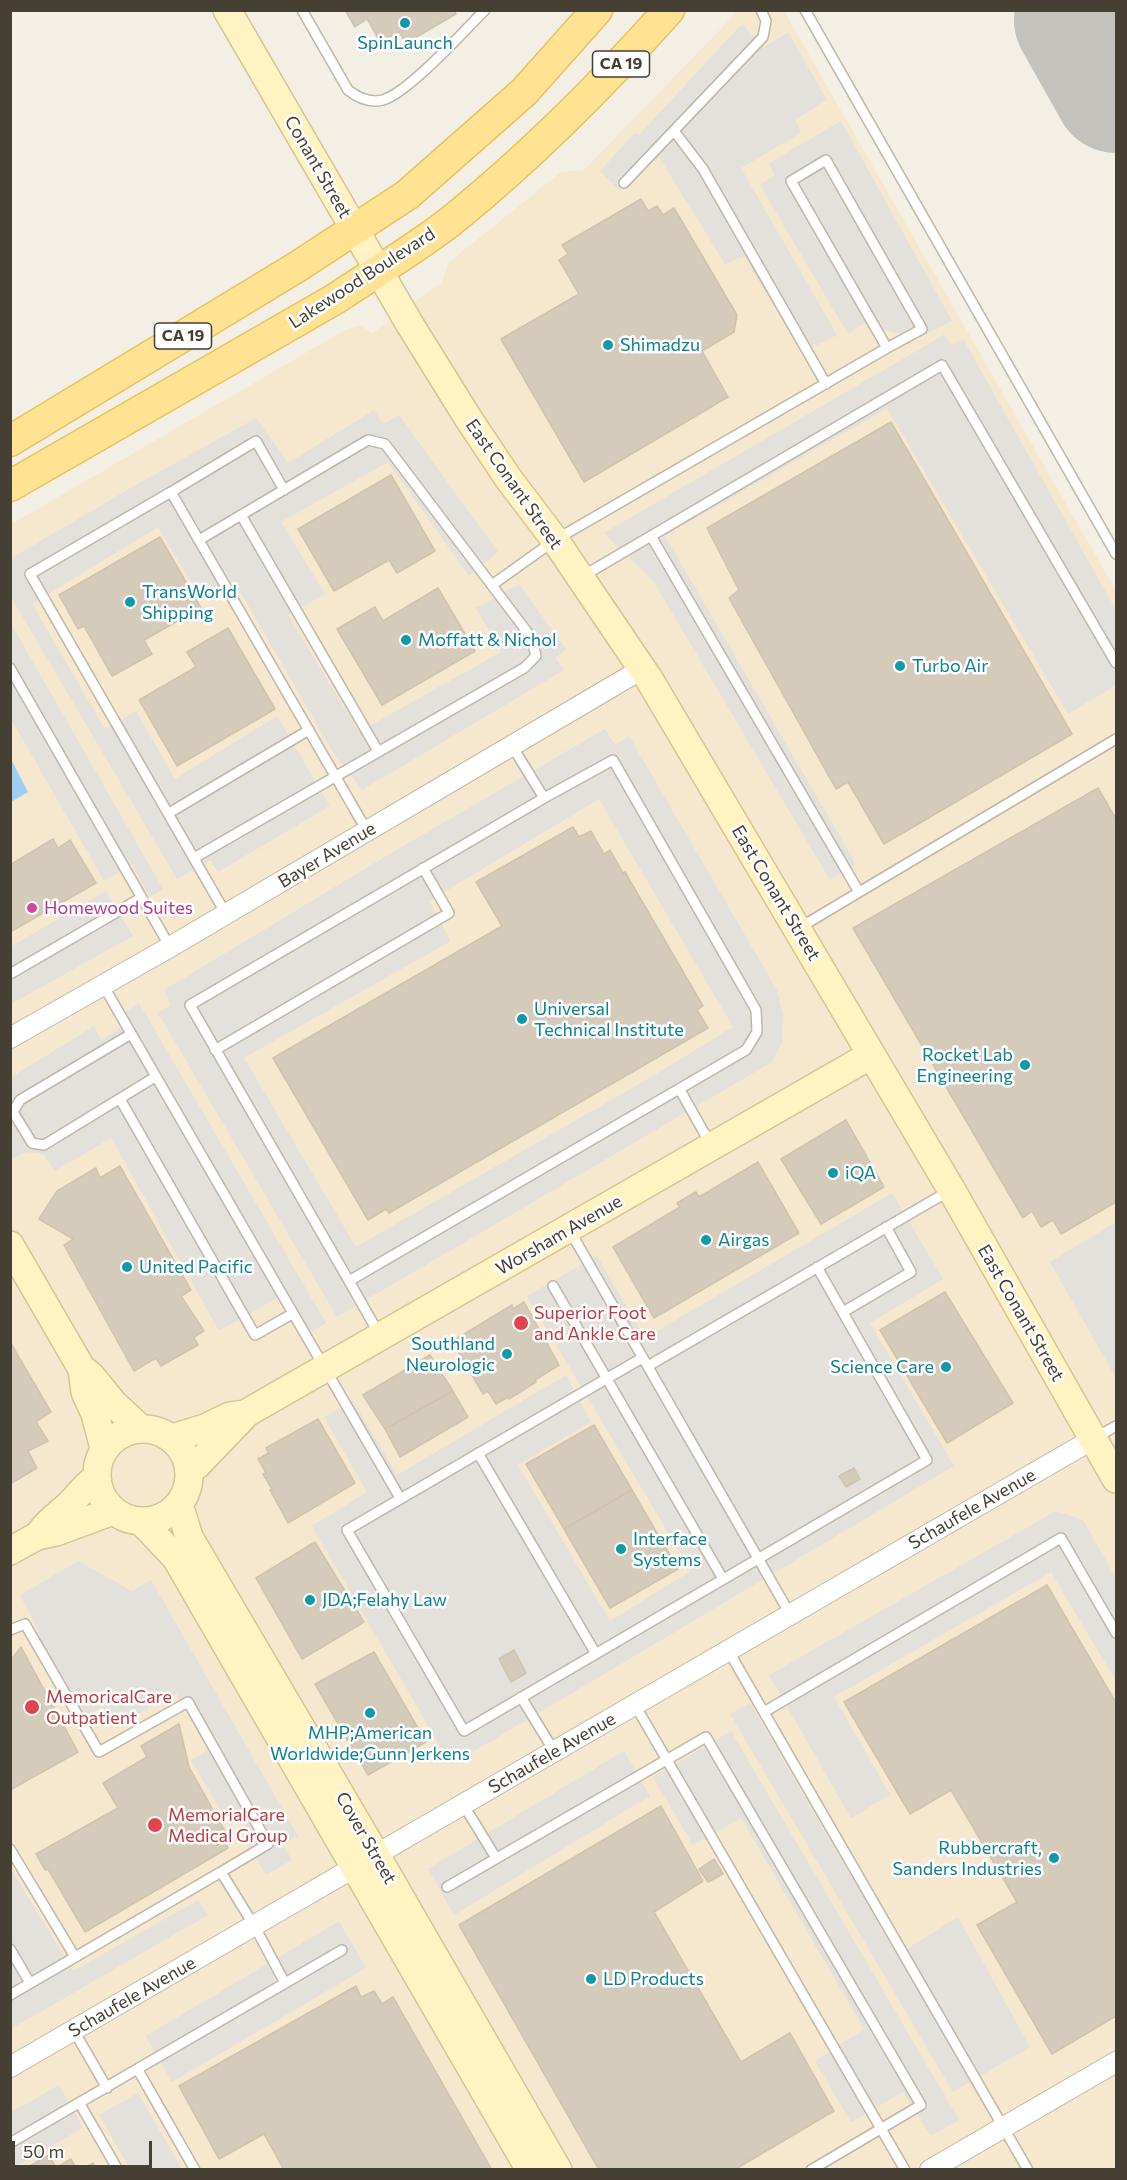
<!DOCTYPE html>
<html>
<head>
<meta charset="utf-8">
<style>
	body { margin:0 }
	#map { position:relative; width:1127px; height:2180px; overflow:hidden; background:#f3efe5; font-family:Commissioner,sans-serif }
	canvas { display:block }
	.frame { position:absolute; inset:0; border:12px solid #463f34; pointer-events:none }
	.scale { position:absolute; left:12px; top:2141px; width:140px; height:27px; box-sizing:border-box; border:3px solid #463f34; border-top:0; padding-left:8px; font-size:18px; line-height:21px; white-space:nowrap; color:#463f34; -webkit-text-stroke:4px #fff; paint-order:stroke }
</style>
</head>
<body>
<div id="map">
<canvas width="1127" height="2180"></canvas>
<div class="frame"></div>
<div class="scale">50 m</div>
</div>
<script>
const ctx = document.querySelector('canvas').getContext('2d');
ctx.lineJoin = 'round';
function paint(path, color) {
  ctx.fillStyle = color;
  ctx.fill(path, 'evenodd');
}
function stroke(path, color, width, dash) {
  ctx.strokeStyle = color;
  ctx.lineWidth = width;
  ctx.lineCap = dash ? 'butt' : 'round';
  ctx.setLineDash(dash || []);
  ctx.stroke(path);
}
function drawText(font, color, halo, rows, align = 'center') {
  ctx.font = font + ' Commissioner,sans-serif';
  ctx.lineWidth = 5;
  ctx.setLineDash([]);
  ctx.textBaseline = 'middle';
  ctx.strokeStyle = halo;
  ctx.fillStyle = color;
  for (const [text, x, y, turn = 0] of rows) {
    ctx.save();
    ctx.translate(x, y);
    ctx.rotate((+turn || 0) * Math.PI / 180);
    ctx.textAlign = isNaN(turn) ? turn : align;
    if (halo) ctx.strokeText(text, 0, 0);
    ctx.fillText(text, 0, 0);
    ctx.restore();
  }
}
const commercial = new Path2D(`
	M738,11h46l332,580v1578h-1105l-1,-1644 337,-196 14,-3 12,7 69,-51 6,-19 113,-91 23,-2z`);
const parking = new Path2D(`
	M742,24l22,23 24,-15 39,68 -32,20 6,13 -60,35 96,167 -35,18 -58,-97 -19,8 -66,-107 -40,33 -19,-19 35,-38 4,2z
	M841,121l111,200 -33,17 -39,-9 -7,-11 -25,16 -88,-149 15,-10 -6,-12z
	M944,335l7,10 12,-6 153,271v75l-48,29 -181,-306 -222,128 191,328 -26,16 -176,-298 -50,-49z
	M374,410l9,14 16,-9 99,137 -29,24 -81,-114 -107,60 44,72 -37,21 71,117 142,-80 -25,-44 43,-24 47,65 -11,9 9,12 -202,120 -31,-41 -97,-168 -33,17 -43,-71 -126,77 73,125 31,-18 39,68 102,-63 53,90 -112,66 -8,-12 -33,19 -166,-282 -1,-38 124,-73 122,-68 32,45z
	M10,622l153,267 -13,8 -18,-33 -28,17 -93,-162z
	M605,729l10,16 14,-9 148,254 6,23 -1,29 -10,20 -435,255 -179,-304 13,-8 -7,-15 234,-141zM599,799l134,228 -82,50 -295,170 -112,-189 207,-117 -22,-40z
	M106,891l27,45 -122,68 -1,-57z
	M139,1003l187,320 -17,10 -23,-40 -67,38 -108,-193 -56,33 -12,-17 -17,-2 -14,7 -2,-4v-77l84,-52 7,14 21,-13 -5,-10z
	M892,1193l51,86 -73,44 84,143 -503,299 -139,-239 55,-34 -43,-75 29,-16 44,74 169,-100 25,47 -73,43 92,156 81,-50 -164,-275 70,-40 48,82z
	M1116,1222v156l-66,-116z
	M1056,1511l27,9 33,58v103l-65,-109 -217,125 56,98 -39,23 -82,-143z
	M78,1561l54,30 19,-11 147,256 -15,9 9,15 -26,15 -21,-36v-23l-16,9 -38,-65 17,-10 -32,-57 -61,34 -12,-20 -26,14 -49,-83 11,-6 -19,-37z
	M750,1703l147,252 61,-38 72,130 -77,45 -223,-378z
	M731,1731l228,389 -28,16 -28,-44 -52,30 -36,-61 49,-32 -123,-211 -48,27 -40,-68z
	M624,1751l26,45 -196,119 -26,-46z
	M10,1867l63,104 125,-71 10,15 -197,114z
	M339,1921l27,47 -194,114 -26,-46z
	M59,2085l24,43 -72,41 -1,-56z
	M138,2093l44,76h-52l-31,-54z`);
const water = new Path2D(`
	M11,759l17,33 -17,10h-1z`);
const runway = new Path2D(`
	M1076,20l40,71`);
const building = new Path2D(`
	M345,10h109l2,4 -50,29 -7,-11 -19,10 -13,-23 -12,8z
	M641,199l7,12 9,-5 6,9 11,-7 63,107 -3,17 -32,19 26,46 -144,85 -83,-143 78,-45 -20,-34 9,-6 -6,-9z
	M891,422l181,312 -188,110 -36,-62 -12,7 -107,-191 10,-8 -32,-62z
	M391,475l44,76 -38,22 -8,-13 -55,31 -36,-62z
	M160,537l41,71 -57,32 8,14 -40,22 -28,-50 -6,3 -19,-34z
	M438,588l37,63 -93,54 -45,-76 38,-22 8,14z
	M228,628l47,81 -98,57 -38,-66 57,-33 -9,-15z
	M1098,788l18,31v383l-55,32 -8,-14 -12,7 -9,-16 -9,7 -170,-290z
	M573,827l6,10 12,-6 13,23 6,-4 13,23 2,-1 78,134 -6,4 11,18 -319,185 -3,-4 -18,11 -95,-162 229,-132 -26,-44z
	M53,839l5,9 12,-8 26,43 -86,49v-67z
	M846,1120l38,67 -63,37 -40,-65z
	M758,1162l41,71 -145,85 -41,-71 67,-40 -3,-4 19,-11 3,5z
	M120,1166l71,124 -10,6 23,35 -10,6 4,8 -37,21 -5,-8 -22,13 -70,-126 9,-6 -34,-20 18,-28 39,-23 4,10z
	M945,1292l68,111 -66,40 -67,-113z
	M524,1302l35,63 -24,15 1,2 -27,17 -1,-2 -12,7 -8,-13 -5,3 -29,-50 3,-2 -1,-3 56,-34 1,4z
	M10,1342l41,70 -15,10 12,19 -20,10 9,17 -27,16z
	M430,1355l23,36 -68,38 -22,-34z
	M453,1391l15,26 -68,40 -15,-28z
	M318,1419l37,64 -67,40 -18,-33 2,-1 -9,-15 3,-1 -8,-14 11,-6 -3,-5z
	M594,1425l38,65 -68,39 -38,-65z
	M854,1468l6,11 -14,8 -7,-11z
	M632,1490l46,79 -68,39 -46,-79z
	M315,1542l49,80 -62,37 -46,-81z
	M1047,1585l69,118v313l-64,38 -75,-129 40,-23 -66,-112 -41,24 -66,-112z
	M21,1647l57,105 -68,38v-129z
	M514,1650l12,23 -15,9 -12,-23z
	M374,1652l52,90 -58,33 -53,-91z
	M179,1724l10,43 42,75 -5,3 2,3 -143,84 -37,-63 -3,1 -9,-16 82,-46 -15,-25 44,-26 -6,-11z
	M661,1806l42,75 -49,31 87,150 49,-29 44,78 -100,59h-135l-140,-245z
	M714,1859l9,15 -15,8 -9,-13z
	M356,1986l5,11 13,-6 8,13 11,-7 99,173h-208l-20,-36 -45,25 -40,-73z
	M49,2155l7,13 15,-9 6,11h-54z
	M93,2163l4,7h-16z`);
const lane = new Path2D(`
	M302,10l46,80c10,8 22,13 35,10 26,-8 80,-68 102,-90
	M805,10l311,544
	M674,131l29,38 123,215
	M624,183l139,-146 3,-16 -5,-11
	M171,492l85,-51 28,49
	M241,515l137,236
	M651,536l208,356
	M583,576l359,-211 174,298
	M492,585l63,-45 332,-192 -96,-167 35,-21 96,169 -35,19
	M10,668l160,279
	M512,746l32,52 69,-38 143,250 1,22 -11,18 -397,231 -159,-276 354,-207
	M169,813l140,-83
	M194,858l330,-190 12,-12 -5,-19 -146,-193 -17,-4 -169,100
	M226,914l-196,-340 141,-82 196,339
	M799,928l317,-189
	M10,974l131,-76
	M103,985l297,513
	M131,1034l-111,66 -7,12 19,31 12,2 111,-68
	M215,1050l234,-137 -26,-45
	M680,1090l31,55
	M120,1099l135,236 37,-21
	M570,1231l220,383
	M349,1281l30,53
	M553,1286l170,293
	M843,1312l68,-40 -25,-45
	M642,1358l-295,172 117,201 463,-271 -110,-193
	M648,1366l301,-175
	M1095,1438l21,-12
	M478,1453l118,201
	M10,1630l15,-6 74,128 89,-50 80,142 -47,28 34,55 30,56
	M728,1650l300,520
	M521,1697l33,54
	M635,1705l270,465
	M764,1712l297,-174 55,95
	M463,1804l33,54
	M10,1849l65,108
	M447,1887l259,-150 215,368 -110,65
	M10,1949l20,34
	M10,1995l211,-123
	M74,2031l33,57
	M138,2070l57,100
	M80,2104l38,66
	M10,2143l332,-193`);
const street = new Path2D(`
	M10,1038l160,-91 472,-278
	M10,2067l1083,-628
	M930,2170l186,-108`);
const secondary = new Path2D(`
	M227,10l182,313 59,95 40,60 47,62 94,139 302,510 165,290
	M10,1245l72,124 3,23 10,22 9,34
	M85,1371l7,6 22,27 26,24
	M97 1475a46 46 0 1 1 92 0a46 46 0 1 1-92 0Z
	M172,1438l33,-10 25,-12 15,-2 626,-359
	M189,1470l8,-5 46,-48
	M179,1504l10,33 187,318 182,315
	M141,1521l35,37 354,612
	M40,1533c9,-13 21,-20 32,-31 8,-9 14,-17 24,-24
	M10,1551l27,-15 19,-4 57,-21`);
const primary = new Path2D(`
	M10,441l287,-174 110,-72 117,-103 73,-82
	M10,486l325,-187c40,-27 83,-51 121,-82 76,-62 147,-133 213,-207`);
const markers = [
	[405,23,6,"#0f9aa8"],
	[608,345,6,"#0f9aa8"],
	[130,602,6,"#0f9aa8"],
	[406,640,6,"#0f9aa8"],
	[900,666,6,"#0f9aa8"],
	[32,908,6,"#d1479c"],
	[522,1019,6,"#0f9aa8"],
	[1025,1065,6,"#0f9aa8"],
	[833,1173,6,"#0f9aa8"],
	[706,1240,6,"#0f9aa8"],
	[127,1267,6,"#0f9aa8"],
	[521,1323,8,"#e0444e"],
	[507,1354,6,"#0f9aa8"],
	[946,1367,6,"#0f9aa8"],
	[621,1549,6,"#0f9aa8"],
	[310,1600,6,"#0f9aa8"],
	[32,1707,8,"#e0444e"],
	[370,1713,6,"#0f9aa8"],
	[155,1825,8,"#e0444e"],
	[1054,1858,6,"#0f9aa8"],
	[591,1979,6,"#0f9aa8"]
];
const shields = [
	[621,64,57],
	[183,336,57]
];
const shieldNames = [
	["CA 19",621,64],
	["CA 19",183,336]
];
const cultureNames = [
	["SpinLaunch",405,43,"center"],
	["Shimadzu",620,345],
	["TransWorld",142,592],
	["Shipping",142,613],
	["Moffatt & Nichol",418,640],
	["Turbo Air",912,666],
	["Universal",534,1009],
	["Technical Institute",534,1030],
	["Rocket Lab",1013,1055,"right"],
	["Engineering",1013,1076,"right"],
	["iQA",845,1173],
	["Airgas",718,1240],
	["United Pacific",139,1267],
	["Southland",495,1344,"right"],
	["Neurologic",495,1365,"right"],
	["Science Care",934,1367,"right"],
	["Interface",633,1539],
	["Systems",633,1560],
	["JDA;Felahy Law",322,1600],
	["MHP;American",370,1733,"center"],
	["Worldwide;Gunn Jerkens",370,1754,"center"],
	["Rubbercraft,",1042,1848,"right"],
	["Sanders Industries",1042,1869,"right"],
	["LD Products",603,1979]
];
const streetNames = [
	["Conant Street",318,167,60],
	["Lakewood Boulevard",362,278,-33],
	["East Conant Street",514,484,55],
	["Bayer Avenue",327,855,-31],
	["East Conant Street",776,893,59],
	["Worsham Avenue",559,1235,-30],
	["East Conant Street",1021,1313,60],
	["Schaufele Avenue",972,1509,-30],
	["Schaufele Avenue",552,1753,-30],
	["Cover Street",366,1838,60],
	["Schaufele Avenue",132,1997,-30]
];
const hotelNames = [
	["Homewood Suites",44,908]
];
const healthNames = [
	["Superior Foot",534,1313],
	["and Ankle Care",534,1334],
	["MemoricalCare",46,1697],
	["Outpatient",46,1718],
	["MemorialCare",168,1815],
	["Medical Group",168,1836]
];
paint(commercial, '#f6e7cf');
paint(parking, '#e4e1dd');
paint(water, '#9fcef2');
stroke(runway, '#c4c2bd', 124);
paint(building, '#d5cbba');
stroke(building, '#d0c3ad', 1.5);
stroke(lane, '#bfb7a7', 12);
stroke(street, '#bfb7a7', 22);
stroke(secondary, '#d5c494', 30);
stroke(primary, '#e6c260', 33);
stroke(lane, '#fff', 9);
stroke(street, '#fff', 20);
stroke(secondary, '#fff2c3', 27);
stroke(primary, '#ffe392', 30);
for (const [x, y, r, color] of markers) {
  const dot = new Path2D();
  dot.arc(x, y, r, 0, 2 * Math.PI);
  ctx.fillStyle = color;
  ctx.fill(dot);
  stroke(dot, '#fff', 2);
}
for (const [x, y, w] of shields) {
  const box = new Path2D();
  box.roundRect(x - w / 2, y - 13, w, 26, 4.5);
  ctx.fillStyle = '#fff';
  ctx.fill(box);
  stroke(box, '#463f34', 1.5);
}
drawText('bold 16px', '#463f34', null, shieldNames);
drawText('18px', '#0d838f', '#fff', cultureNames, 'left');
drawText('18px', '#463f34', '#fff', streetNames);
drawText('18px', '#b23c85', '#fff', hotelNames, 'left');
drawText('18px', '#be3a42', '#fff', healthNames, 'left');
</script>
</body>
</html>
